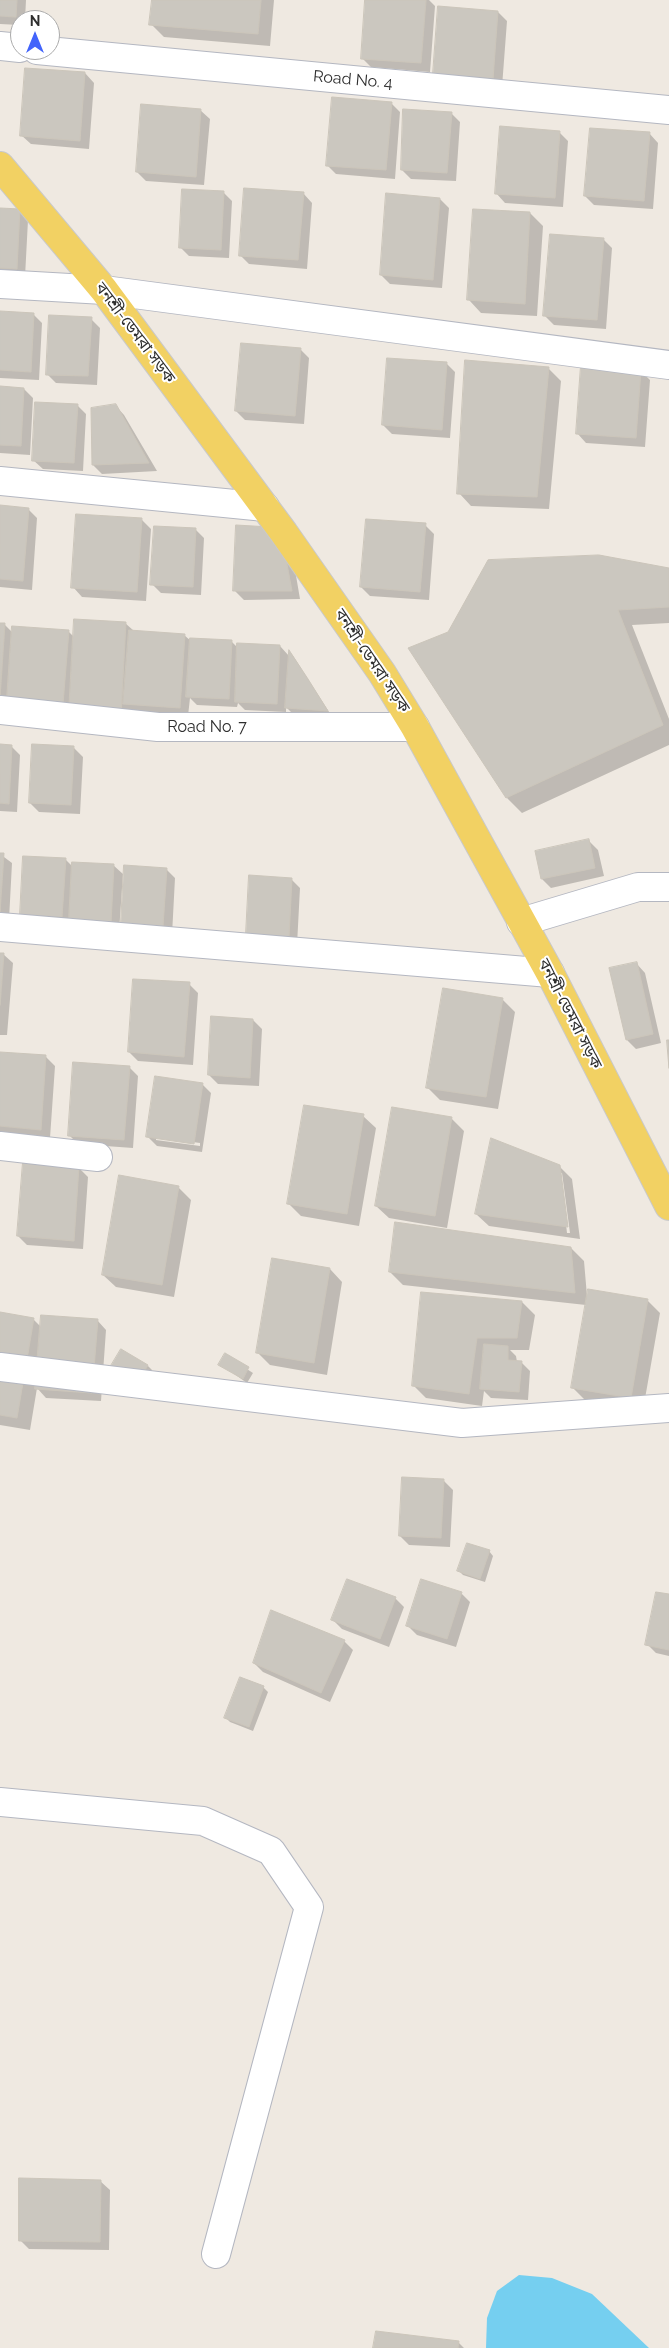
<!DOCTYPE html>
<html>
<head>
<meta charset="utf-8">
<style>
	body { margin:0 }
	#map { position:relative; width:669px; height:2348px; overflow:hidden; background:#efe9e1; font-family:Raleway,sans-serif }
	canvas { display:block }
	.north { position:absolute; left:10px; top:10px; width:50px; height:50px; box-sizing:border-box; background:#fff; border:1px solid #ababab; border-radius:50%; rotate:0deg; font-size:14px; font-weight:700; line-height:20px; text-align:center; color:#2e2e2e }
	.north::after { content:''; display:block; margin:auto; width:18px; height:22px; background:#4264fb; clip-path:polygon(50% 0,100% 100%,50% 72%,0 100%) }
</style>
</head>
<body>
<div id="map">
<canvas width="669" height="2348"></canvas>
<div class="north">N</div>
</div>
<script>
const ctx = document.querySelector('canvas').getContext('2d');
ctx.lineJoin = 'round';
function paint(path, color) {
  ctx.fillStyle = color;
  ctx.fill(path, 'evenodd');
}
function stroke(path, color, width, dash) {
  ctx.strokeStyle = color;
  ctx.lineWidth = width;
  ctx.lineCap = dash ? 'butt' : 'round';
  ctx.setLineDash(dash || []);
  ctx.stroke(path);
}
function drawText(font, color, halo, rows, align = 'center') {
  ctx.font = font + ' Raleway,"Noto Sans Bengali",sans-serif';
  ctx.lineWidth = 4;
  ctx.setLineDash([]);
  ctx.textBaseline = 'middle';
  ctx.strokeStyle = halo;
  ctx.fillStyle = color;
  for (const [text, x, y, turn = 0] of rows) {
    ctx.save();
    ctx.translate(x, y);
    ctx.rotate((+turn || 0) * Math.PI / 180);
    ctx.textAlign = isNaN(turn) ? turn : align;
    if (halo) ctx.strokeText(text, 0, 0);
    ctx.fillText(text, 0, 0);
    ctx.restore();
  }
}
const water = new Path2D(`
	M519,2275l33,3 40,16 57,54h-163l1,-30 10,-27z`);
const shadow = new Path2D(`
	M0,0h26l-1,20h-5v5l-20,-1z
	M153,0h121l-4,46 -106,-9 -13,-13z
	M367,0h62l6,6 -5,66 -59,-5 -9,-9z
	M439,7l59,5 9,9 -5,66 -59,-4z
	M85,73l9,10 -5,66 -58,-5 -10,-9z
	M391,103l9,9 -5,67 -59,-5 -9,-9z
	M200,110l10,9 -6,66 -58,-4 -9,-9z
	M451,113l9,9 -4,59 -45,-2 -9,-9z
	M559,132l9,9 -5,66 -58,-4 -9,-10z
	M649,133l9,10 -5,66 -59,-4 -9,-9z
	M223,192l9,9 -3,57 -40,-2 -9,-9z
	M303,193l9,10 -5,66 -58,-5 -9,-9z
	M440,199l9,9 -7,80 -52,-4 -9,-9z
	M0,209l19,1 9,10 -3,57 -25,-1z
	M530,213l13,13 -6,90 -56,-3 -12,-13z
	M603,239l9,9 -6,81 -52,-4 -9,-9z
	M0,312l33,2 9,9 -3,57 -39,-2z
	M91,319l9,9 -3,57 -41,-2 -9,-9z
	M300,349l9,9 -5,66 -59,-4 -9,-9z
	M446,363l9,9 -5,66 -58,-4 -9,-9z
	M548,368l13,13 -12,128 -78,-3 -12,-13z
	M641,371l9,9 -5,67 -59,-4 -9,-10z
	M0,387l24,2 9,9 -3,57 -30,-2z
	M77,405l9,9 -3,57 -40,-2 -10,-9z
	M115,405l9,10 33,56 -55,3 -9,-9z
	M0,506l28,3 9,9 -5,72 -32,-3z
	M142,520l9,9 -5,72 -64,-4 -9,-10z
	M425,525l9,9 -5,66 -59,-4 -9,-9z
	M238,526l55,32 7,41 -56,1 -9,-9z
	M195,529l9,9 -3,57 -40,-2 -9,-9z
	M669,569v54l-37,2 37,94v26l-147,68 -15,-15 -97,-149z
	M125,623l9,8 50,4 7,6h40l7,7 42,-2 9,10 1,-4 3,4 38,59 -40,-3 -5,-5v5l-41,-2 -7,-7 -1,4 -40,-2 -7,-7 -2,18 -55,-3 -3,-3 -1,14 -129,-19v-81h4l9,9 55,-2 7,7z
	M0,745l11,1 9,9 -3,57 -17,-1z
	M74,748l9,9 -3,57 -41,-2 -9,-9z
	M589,841l9,9 6,26 -53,12 -9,-9 -6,-27z
	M0,854l12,9 -3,57h-9z
	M65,859l8,8 40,-2 10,9 -4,58 -88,-8 -10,-9z
	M166,869l9,9 -3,57 -40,-2z
	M291,879l9,9 -3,57 -40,-2z
	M0,954h3l10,9 -6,72h-7z
	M636,963l9,10 16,70 -25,6 -9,-9z
	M189,984l9,9 -5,72 -55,-4 -9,-9z
	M502,999l13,13 -17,97 -58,-9 -13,-13z
	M253,1020l9,9 -3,57 -41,-2 -9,-9z
	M0,1053l46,4 9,9 -5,72 -50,-4z
	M129,1067l9,9 -5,72 -55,-4 -9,-9z
	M202,1084l9,9 -9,59 -45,-6 -9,-9zM156,1137l44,6v3l-44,-6z
	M363,1116l13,12 -17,98 -58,-10 -13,-13z
	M451,1118l13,13 -17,97 -58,-10 -13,-12z
	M559,1166l13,13 8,60 -91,-13 -13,-12zM560,1173h2l8,60h-3z
	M79,1168l9,9 -5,72 -56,-4 -9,-9z
	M178,1187l13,13 -17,97 -58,-10 -13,-12z
	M571,1248l13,13 3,35 60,4 13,13 -17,97 -58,-10 -13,-13 14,-82 -183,-20 -13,-13z
	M330,1269l12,13 -15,93 -57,-10 -13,-13z
	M422,1293l100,9 13,13 -6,35h-19l6,6 1,6h4l9,9 -2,29 -37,-2 -7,-7 -2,15 -56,-8 -13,-13z
	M0,1314l33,5 8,8 56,-7 9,10 -5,71 -55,-3 -9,-10 -7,42 -30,-5z
	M225,1355l28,18 -6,10 -27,-19z
	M148,1366l4,4 -10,18 -27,-15z
	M444,1481l9,9 -3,57 -41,-2 -9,-9z
	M489,1551l4,5 -8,26 -22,-7 -4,-4z
	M461,1593l9,9 -14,45 -39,-12 -9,-9z
	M669,1595v61l-13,-3 -9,-9z
	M395,1598l9,9 -15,40 -47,-18 -9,-9z
	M344,1641l9,9 -23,52 -67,-30 -9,-9z
	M263,1687l5,5 -15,39 -23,-9 -4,-4z
	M100,2181l10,9 -1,60 -80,-1 -9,-9z
	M458,2342l6,6h-89z`);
const building = new Path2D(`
	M0,0h17l-1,17 -16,-1z
	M152,0h109l-3,34 -109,-9z
	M365,0h61l-5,63 -60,-4z
	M438,6l60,5 -5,68 -60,-5z
	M25,68l60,4 -5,69 -60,-5z
	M332,97l60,5 -6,68 -60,-4z
	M141,104l60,5 -5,68 -60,-5z
	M403,109l49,3 -5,61 -46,-3z
	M500,126l60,5 -5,67 -60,-4z
	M590,128l60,4 -6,69 -60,-5z
	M244,188l60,4 -6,68 -59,-4z
	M182,189l42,2 -3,59 -42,-2z
	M386,193l54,5 -7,82 -53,-5z
	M0,208l20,1 -3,60 -17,-1z
	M473,209l57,3 -5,92 -58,-4z
	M550,234l54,4 -7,82 -54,-4z
	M0,311l34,2 -3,59 -31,-2z
	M49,315l43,2 -4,59 -42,-1z
	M241,343l60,5 -6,68 -60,-5z
	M387,358l60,4 -5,68 -60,-5z
	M465,360l84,7 -12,130 -80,-3z
	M581,365l60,5 -5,68 -60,-4z
	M0,386l24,2 -3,58 -21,-1z
	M35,402l43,2 -4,59 -42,-2z
	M116,404l33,59 -57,2 -1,-57z
	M0,505l29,3 -6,73 -23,-2z
	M76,514l66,4 -5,74 -66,-4z
	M366,519l60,4 -6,69 -60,-5z
	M236,525l34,2 14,21 8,43h-59z
	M154,526l42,2 -3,59 -43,-2z
	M599,555l70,13v39l-51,3 45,115 -157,73 -98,-150 40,-16 40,-72z
	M74,619l52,3 -5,94 -52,-3z
	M0,623h5l-5,74z
	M12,626l57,4 -6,74 -56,-5z
	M129,630l56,4 -5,74 -57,-4z
	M190,638l42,2 -3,59 -43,-2z
	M237,643l43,2 -3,59 -42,-2z
	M289,650l19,29 20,32 -43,-3z
	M0,744l12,1 -3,59 -9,-1z
	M32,744l42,2 -3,59 -42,-2z
	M589,839l6,29 -54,11 -6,-28z
	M0,853h4l-4,59z
	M23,856l43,2 -4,59 -42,-2z
	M72,862l42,2 -3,59 -42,-2z
	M124,865l43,3 -4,58 -42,-2z
	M249,875l43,3 -3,59 -43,-3z
	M0,953h4l-4,52z
	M637,962l16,72 -27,6 -17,-72z
	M133,979l57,3 -6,75 -56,-5z
	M443,988l60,10 -17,99 -60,-9z
	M211,1016l42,3 -3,59 -42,-3z
	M667,1040h2v28z
	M0,1052l46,3 -5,75 -41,-4z
	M73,1062l57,4 -6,74 -56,-4z
	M155,1076l48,7 -9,61 -48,-7z
	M304,1105l60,9 -17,100 -60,-10z
	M392,1107l60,10 -17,99 -60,-10z
	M491,1138l69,27 8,62 -93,-13z
	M23,1162l56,4 -5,75 -57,-5z
	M119,1175l60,11 -17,99 -60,-10z
	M395,1222l176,25 4,46 -186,-21z
	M272,1258l58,10 -16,95 -58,-10z
	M588,1289l60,10 -17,99 -60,-10z
	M421,1292l101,9 -5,37h-40l-8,56 -57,-8z
	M0,1312l34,6 -17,100 -17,-3z
	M41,1315l57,4 -6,74 -57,-4z
	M484,1344l24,2v14l14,1 -3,31 -39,-3z
	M121,1349l27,16 -11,19 -28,-15z
	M225,1353l24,14 -6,12 -25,-14z
	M402,1477l42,2 -3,59 -42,-2z
	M467,1543l23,7 -10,29 -23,-8z
	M347,1579l49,18 -16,42 -49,-19z
	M421,1579l41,13 -15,47 -41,-13z
	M656,1592l13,2v56l-24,-5z
	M271,1610l74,30 -24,53 -68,-30z
	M240,1677l24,9 -15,41 -25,-9z
	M19,2178l82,2 -1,62 -81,-1z
	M376,2331l83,10 -1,7h-85z`);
const minor = new Path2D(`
	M0,46l20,2
	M37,50l632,60
	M0,284l104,6 565,75
	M0,481l265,26
	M0,710l158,17h257
	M521,922l117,-35h31
	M0,927l550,46
	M0,1146l98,11
	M0,1367l462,56 207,-15
	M0,1802l203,19 68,30 38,56 -93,347`);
const primary = new Path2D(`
	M0,166l104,124 180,243 98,140 33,54 135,246 119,233`);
const streetNames = [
	["Road No. 4",353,80,5],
	["বনশ্রী-ডেমরা সড়ক",135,333,53],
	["বনশ্রী-ডেমরা সড়ক",372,661,56],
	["Road No. 7",207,727],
	["বনশ্রী-ডেমরা সড়ক",570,1014,63]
];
paint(water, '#75cff0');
paint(shadow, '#0003');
paint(building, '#cbc7bf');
stroke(building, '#cbc5ba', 1);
stroke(minor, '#b4b7c1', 30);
stroke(primary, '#c9c9c9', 30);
stroke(minor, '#fff', 28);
stroke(primary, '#f2d163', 28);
drawText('16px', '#2e2e2e', '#fff', streetNames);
</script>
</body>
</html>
